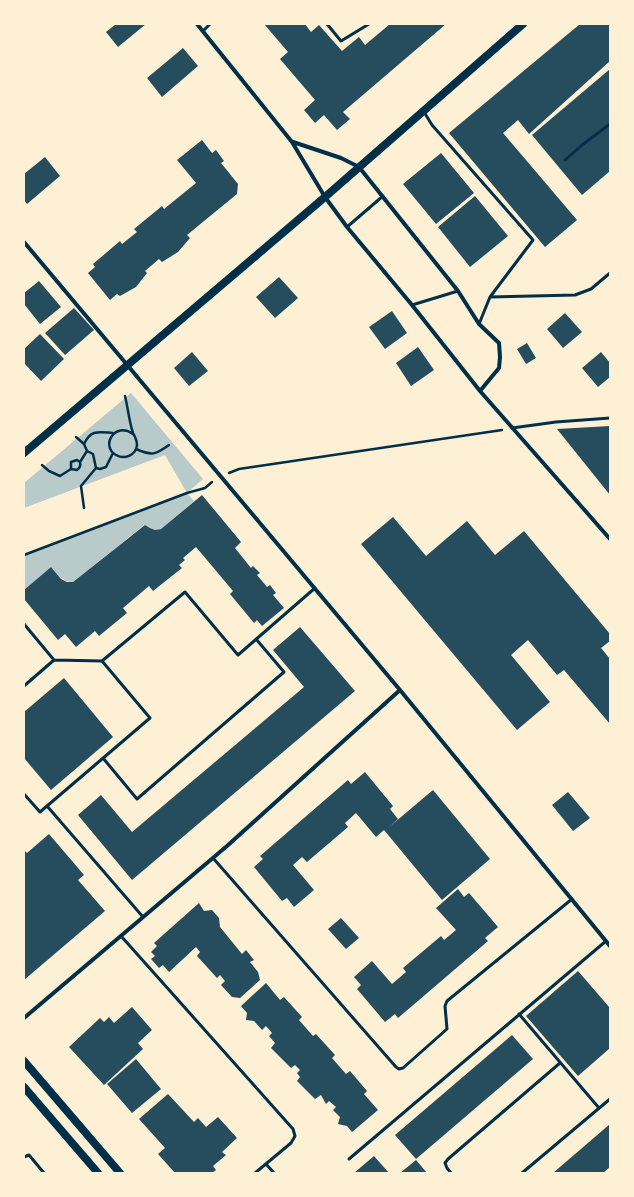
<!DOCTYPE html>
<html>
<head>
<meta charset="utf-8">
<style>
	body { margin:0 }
	#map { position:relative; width:634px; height:1197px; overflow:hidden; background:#fdf0d5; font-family:"Roboto Condensed",sans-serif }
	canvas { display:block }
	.frame { position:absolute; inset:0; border:25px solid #fdf0d5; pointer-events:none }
</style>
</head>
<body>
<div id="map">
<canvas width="634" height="1197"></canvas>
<div class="frame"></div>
</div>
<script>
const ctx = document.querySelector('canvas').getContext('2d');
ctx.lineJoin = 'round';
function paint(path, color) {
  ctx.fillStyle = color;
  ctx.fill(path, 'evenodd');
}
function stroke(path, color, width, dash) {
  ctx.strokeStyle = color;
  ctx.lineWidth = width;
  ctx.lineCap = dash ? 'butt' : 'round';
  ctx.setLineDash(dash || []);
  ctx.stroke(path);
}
const green = new Path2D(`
	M131,393l72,86 -16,14 7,8 -33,28 -6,1 -11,-5 -71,57c-11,0 -15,-7 -22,-15l-27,23v-35l163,-62 -22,-38 -141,53v-25z`);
const building = new Path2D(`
	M116,24h30l-28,23 -12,-15z
	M264,24h41l6,8 8,-7 23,26 17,-14 6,8 25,-21h12l1,1 2,-1h41l-103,88 7,7 -13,11 -13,-15 -9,8 -11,-13 11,-10 -35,-41 8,-7z
	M580,24h30v37l-81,73 -11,-14 -15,13 74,87 -32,27 -96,-114z
	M183,48l15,18 -36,31 -15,-19z
	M610,69v102l-28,24 -50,-60z
	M202,140l10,13 4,-3 8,11 -3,2 17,21 -1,10 -50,41 3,3 -12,14 -16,10 -3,-3 -14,12 2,2 -11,14 -16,9 -3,-2 -7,6 -22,-27 7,-6 -2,-3 27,-23 2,3 15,-12 -3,-3 28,-23 2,3 32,-26 -19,-23z
	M441,153l33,40 -38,31 -33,-40z
	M45,157l15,19 -33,28 -3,-4v-26z
	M475,196l33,40 -38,31 -32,-40z
	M279,277l19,21 -23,20 -19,-21z
	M39,281l22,26 -21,17 -16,-20v-11z
	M74,308l20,22 -29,25 -20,-22z
	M392,311l15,22 -22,16 -16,-22z
	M565,313l17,19 -19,16 -16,-19z
	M40,334l24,25 -23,22 -17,-18v-14z
	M527,343l9,15 -10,6 -9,-15z
	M418,347l16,23 -23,16 -15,-23z
	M192,352l16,19 -19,15 -15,-18z
	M601,352l9,11v14l-12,10 -16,-19z
	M610,426v69l-53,-66z
	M202,495l39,47 -6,6 16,20 2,-2 7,7 -3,2 10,12 3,-2 6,8 -3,2 11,13 -22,18 -5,-6 -3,3 -24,-29 3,-3 -37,-44 -13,11 2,2 -6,5 3,3 -29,23 -4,-5 -26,22 4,5 -28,23 -4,-5 -19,16 -11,-13 -7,6 -34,-41v-9l27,-23 10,12 6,3h6l72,-57 5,3 5,2 6,-1z
	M393,517l33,39 41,-35 28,34 29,-24 86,103v7l-9,7 9,11v65l-46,-54 -7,5 -29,-35 -17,15 39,47 -33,28 -156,-186z
	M300,627l55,64 -223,189 -54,-65 23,-20 31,37 172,-145 -31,-37z
	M64,678l49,59 -62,53 -27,-32v-46z
	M365,772l28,34 -3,3 8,10 -10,9 45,-38 57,69 -48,41 -58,-70 -8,7 -20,-24 -11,10 3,4 -41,35 -5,-5 -9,8 21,25 -20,17 -7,-9 -5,3 -28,-34 9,-8 -3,-3 88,-76 3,4z
	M568,792l22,26 -17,13 -21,-26z
	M49,834l35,41 -6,5 27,31 -81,69v-130l3,3z
	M458,889l6,8 5,-4 29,34 -13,11 3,3 -90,77 -3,-4 -10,8 -28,-33 4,-4 -7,-8 18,-16 20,23 14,-12 -3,-4 38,-32 3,4 12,-10 -20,-22z
	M199,903l5,8 8,-1 7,8 1,9 22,27 4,-4 8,10 -4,2 8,10 2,8 -20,18 -8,-1 -11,-12 4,-4 -5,-6 -3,3 -20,-22 3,-4 -4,-5 -27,25 -6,-7 -4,3 -8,-9 4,-3 -4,-4 6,-6 -3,-3z
	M341,918l18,20 -13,11 -18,-20z
	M578,971l32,37v40l-32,28 -52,-60z
	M266,983l14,17 4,-3 18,20 -3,3 14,16 3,-2 19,21 -3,3 14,16 4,-3 17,20 -3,3 14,16 -26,22 -5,-6 -9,-2 2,-7 -7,-7 3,-3 -7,-6 -3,3 -5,-9 -6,4 -18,-18 3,-4 -3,-4 3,-3 -5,-5 -4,3 -20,-20 4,-5 -6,-7 3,-3 -6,-7 -4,4 -8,-9 -8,-1 1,-7 -6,-7z
	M132,1007l20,23 -14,13 5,6 -39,36 -35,-38 31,-29 4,4 5,-5 5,6z
	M512,1035l21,24 -117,100 -21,-24z
	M136,1059l25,30 -29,24 -25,-29z
	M168,1094l26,28 4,-4 8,9 12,-10 19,21 -15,14 4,3 -13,11 3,4 -4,3h-37l-17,-19 7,-6 -26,-29z
	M610,1124v43l-7,6h-50z
	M374,1156l15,17h-35z
	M416,1160l11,13h-27z`);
const path = new Path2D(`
	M125,396c3,12 4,25 8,37 2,4 4,7 4,12 -1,10 -12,15 -21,10 -16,-9 -1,-34 17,-21
	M76,437l8,7
	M136,449c16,7 19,6 33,-4
	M80,462l-3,-2 -6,2v7l6,1c3,-2 4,-4 3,-8l7,-11
	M42,465l7,6 11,5 11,-7
	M96,468l4,1 6,-2 7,-14
	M229,473l10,-4 263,-39
	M84,508l-3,-22 15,-18 -3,-14 -6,-3 -3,-7c7,-15 15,-12 29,-11
	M24,555l163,-62 18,-5 7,-6`);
const service = new Path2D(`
	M327,24l14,17 28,-17
	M203,31l7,-7
	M424,112l8,13 101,115 -43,57
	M565,160l17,-15 28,-21
	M347,227l36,-31
	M412,305l46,-14
	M479,324l11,-27 85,-2 16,-6 19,-16
	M512,428l44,-6 54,-4
	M24,624l30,36
	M102,661l83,-69 53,63 77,-67
	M24,686l30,-26 48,1 48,57 -110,94 -16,-18
	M103,758l34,41 147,-127 -28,-33
	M47,806l96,111
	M213,858l183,209 3,2 4,-1 44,-39 -2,-23 2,-5 125,-102
	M121,936l172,193 2,7 -4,7 -36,30
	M519,1014l80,94
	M24,1157l5,-2 15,18
	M349,1159l257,-218
	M266,1164l8,9
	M451,1173l-4,-5 -2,-5 3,-4 112,-96
	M522,1173l88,-74`);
const minor = new Path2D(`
	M197,24l95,118 33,55 22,30 65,78 68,86 130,148
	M293,142l48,16 18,9 99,124 21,33 20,19 1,14 -1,11 -19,23
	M24,242l376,448 210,256
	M24,1018l203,-172 173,-156`);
const secondary = new Path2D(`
	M24,453l301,-256 198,-173
	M24,1061l96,112
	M24,1087l74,86`);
paint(green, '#b9caca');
paint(building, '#264d5e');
stroke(path, '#003049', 2.5);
stroke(service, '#003049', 3);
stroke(minor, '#003049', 4);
stroke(secondary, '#003049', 8);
</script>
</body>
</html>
